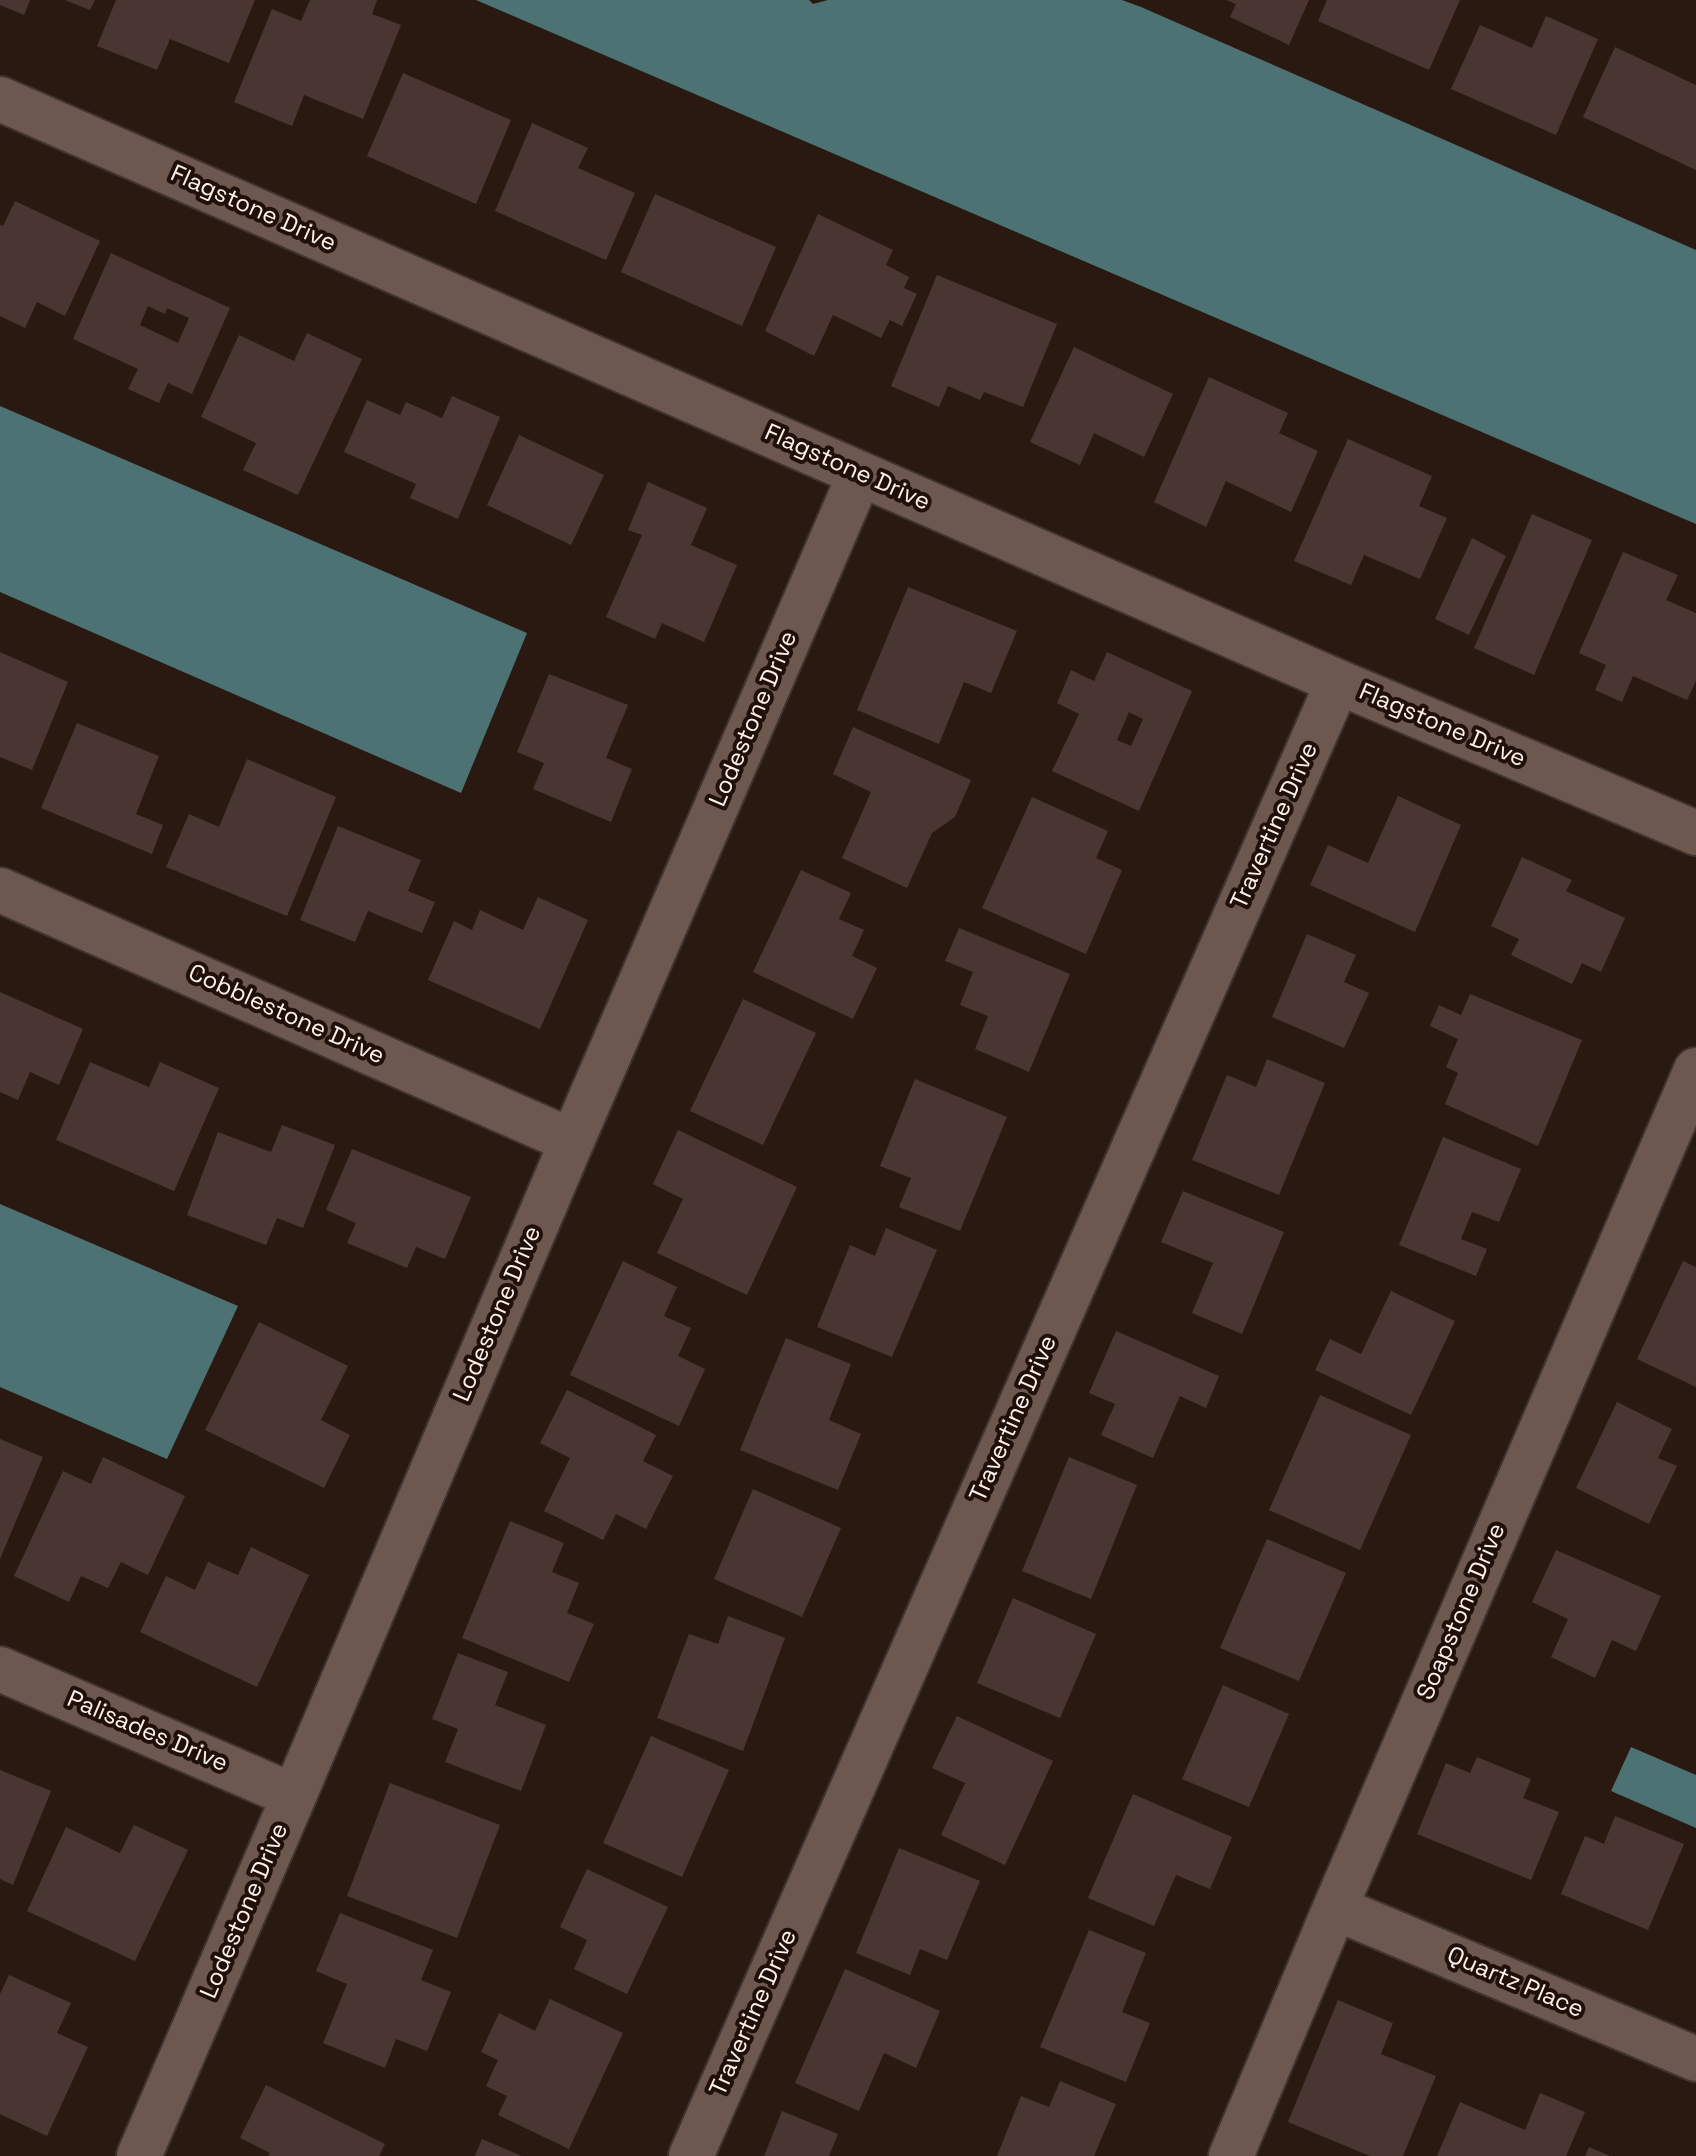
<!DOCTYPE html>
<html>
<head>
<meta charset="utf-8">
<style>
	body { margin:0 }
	canvas { display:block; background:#2a1911 }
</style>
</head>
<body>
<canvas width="1696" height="2156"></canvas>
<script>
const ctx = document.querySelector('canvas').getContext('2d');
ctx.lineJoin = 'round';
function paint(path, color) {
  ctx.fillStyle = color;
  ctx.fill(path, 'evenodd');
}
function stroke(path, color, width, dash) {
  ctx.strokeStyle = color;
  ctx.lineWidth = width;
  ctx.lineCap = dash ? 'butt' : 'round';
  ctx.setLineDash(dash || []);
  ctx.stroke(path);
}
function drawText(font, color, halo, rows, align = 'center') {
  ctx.font = font + ' "Space Grotesk",sans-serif';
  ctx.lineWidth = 8;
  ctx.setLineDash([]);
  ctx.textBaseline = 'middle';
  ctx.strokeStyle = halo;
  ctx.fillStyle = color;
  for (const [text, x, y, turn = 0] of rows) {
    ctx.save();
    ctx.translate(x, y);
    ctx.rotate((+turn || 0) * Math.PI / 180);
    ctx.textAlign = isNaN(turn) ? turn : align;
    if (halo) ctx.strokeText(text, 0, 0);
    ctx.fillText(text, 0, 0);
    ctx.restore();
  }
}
const water = new Path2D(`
	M476,0h333l4,4 15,-4h294l19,7 555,243v274z
	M0,406l527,227 -66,160 -461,-201z
	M0,1204l238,102 -71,153 -167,-72z
	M1631,1747l65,28v53l-85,-37z`);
const building = new Path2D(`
	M0,0h30l-6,15 -24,-10z
	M65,0h30l-5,10z
	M116,0h139l-26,63 -59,-24 -13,31 -60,-24z
	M310,0h67l-5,14 29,11 -38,94 -59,-24 -12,31 -58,-24 38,-93 29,12z
	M1226,0h83l-20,45 -59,-28 6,-13z
	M1327,0h133l-31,70 -111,-49z
	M1546,16l52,23 -42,96 -105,-46 29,-64 52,23z
	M1615,47l81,38v85l-113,-53z
	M403,73l108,47 -35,84 -109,-48z
	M532,123l56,25 -10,20 57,25 -29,67 -111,-49z
	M655,194l121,53 -34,79 -121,-54z
	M15,201l85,40 -35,75 -28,-14 -12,26 -25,-12v-91l3,1z
	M818,214l75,36 -7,15 23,12 -5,11 13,6 -15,32 -12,-6 -9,18 -48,-23 -19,41 -49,-25z
	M111,253l119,55 -38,86 -24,-11 -9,20 -31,-14 10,-20 -65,-30zM148,306l17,8 2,-6 22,10 -11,25 -38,-18z
	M937,275l120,49 -34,83 -39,-15 -4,8 -32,-14 -9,21 -48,-21z
	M307,333l55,26 -64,136 -55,-25 13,-27 -55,-26 38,-82 55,26z
	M1074,347l99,47 -29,63 -50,-24 -14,32 -50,-23z
	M1209,377l79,36 -9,20 39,18 -27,61 -65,-31 -20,46 -52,-25z
	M452,396l48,21 -42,102 -48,-21 6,-14 -72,-32 23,-52 33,15 6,-13 36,16z
	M519,435l85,40 -33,70 -84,-40z
	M1348,439l84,37 -13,30 28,12 -27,61 -56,-24 -13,30 -57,-24z
	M648,482l59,26 -16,37 46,20 -33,77 -42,-19 -7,16 -49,-22 36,-82 -14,-5z
	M1532,514l60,26 -58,135 -60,-27z
	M1472,538l34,18 -37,79 -34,-16z
	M1623,552l55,23 -12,25 30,13v68l-9,19 -54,-24 -11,26 -27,-12 11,-25 -27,-12z
	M908,587l109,44 -26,62 -27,-11 -25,62 -82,-34z
	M0,652l68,30 -36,88 -32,-13z
	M1107,652l85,39 -53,120 -87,-40 27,-57 -22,-11 14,-33 23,11zM1129,712l14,7 -12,27 -14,-6z
	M549,674l79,31 -22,53 26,11 -21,53 -78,-33 11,-26 -27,-11z
	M77,723l82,33 -23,58 27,11 -11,29 -111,-46z
	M853,727l118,53 -16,37 -23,16 -25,55 -65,-30 29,-66 -38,-18z
	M247,759l89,38 -49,119 -121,-49 23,-53 30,13z
	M1398,796l63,29 -46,107 -105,-47 18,-40 40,18z
	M1032,797l76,34 -12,27 26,12 -36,84 -104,-46z
	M338,826l83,34 -13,31 27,11 -13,31 -54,-22 -13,31 -55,-22z
	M1522,857l50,23 -6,11 59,27 -24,54 -19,-9 -10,21 -61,-29 8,-16 -28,-13z
	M801,870l50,23 -12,26 25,11 -12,26 25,12 -24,51 -100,-47z
	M538,897l50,23 -48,109 -112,-49 26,-59 18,9 8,-20 43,20z
	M959,928l111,46 -41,98 -54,-23 13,-33 -28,-11 13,-33 -28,-11z
	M1307,934l49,21 -12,27 25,11 -25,55 -72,-31z
	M0,992l83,37 -24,56 -29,-13 -12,28 -18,-8z
	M1470,994l112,46 -44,106 -93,-42 13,-31 -12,-6 12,-28 -28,-13 9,-21 22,10z
	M743,999l73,34 -53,112 -73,-34z
	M1267,1059l58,24 -46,112 -87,-35 35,-85 29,12z
	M90,1062l59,25 11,-25 59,26 -45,103 -118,-51z
	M915,1079l92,38 -47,114 -61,-24 12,-29 -31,-12z
	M282,1125l53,20 -32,83 -26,-10 -11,27 -79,-30 31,-83 53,20z
	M678,1130l119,57 -50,108 -90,-42 26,-54 -30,-15z
	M1443,1137l78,32 -22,53 -27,-10 -11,27 26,10 -11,27 -77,-31z
	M352,1149l119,48 -26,62 -29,-12 -9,21 -60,-25 9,-20 -30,-13z
	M1183,1191l101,41 -42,102 -50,-21 21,-50 -52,-21z
	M886,1228l51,22 -45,107 -75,-30 33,-82 25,11z
	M623,1261l54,26 -13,29 27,12 -13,28 27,13 -26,57 -109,-51z
	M1683,1261l13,6v120l-59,-28z
	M1391,1291l64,30 -44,94 -96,-45 15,-31 31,15z
	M259,1322l89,44 -27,54 29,15 -26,53 -119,-58z
	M1116,1331l103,45 -13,32 -26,-12 -27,62 -52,-23 14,-31 -26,-11z
	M786,1338l65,26 -22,56 32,14 -23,56 -98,-40z
	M567,1390l89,45 -13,26 30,15 -27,53 -30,-15 -13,26 -59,-29 26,-53 -30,-15z
	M1320,1395l91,40 -51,115 -91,-40z
	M1617,1402l55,27 -14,29 19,8 -28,58 -73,-36z
	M0,1439l43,18 -43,102z
	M103,1457l82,39 -37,79 -27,-13 -13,26 -27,-12 -12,26 -55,-26 49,-105 28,13z
	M1069,1457l68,28 -46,114 -69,-28z
	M753,1489l88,39 -39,89 -88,-38z
	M510,1521l54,22 -12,29 27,11 -12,30 27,11 -25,58 -107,-44z
	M1267,1539l79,34 -47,108 -79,-33z
	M251,1547l58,28 -52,112 -117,-55 26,-56 29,14 13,-28 30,13z
	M1556,1550l105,46 -25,55 -24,-11 -17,38 -44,-21 17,-38 -36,-17z
	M1013,1598l83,36 -36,84 -83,-35z
	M728,1616l57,22 -42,113 -86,-33 32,-84 29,10z
	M458,1653l50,19 -13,33 51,20 -25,66 -76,-29 13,-33 -26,-10z
	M1223,1685l66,29 -40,93 -67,-28z
	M957,1716l96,45 -48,104 -64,-30 24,-52 -33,-15z
	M651,1736l78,34 -47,107 -79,-34z
	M1477,1757l54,22 -8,19 36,14 -28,68 -114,-46 29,-71 24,10z
	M0,1770l51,21 -38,94 -13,-6z
	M390,1783l110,42 -43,113 -110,-42z
	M1133,1794l99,43 -22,52 -34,-14 -22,51 -66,-28z
	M1615,1816l69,28 -36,86 -87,-36 24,-58 19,8z
	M134,1825l54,25 -53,111 -108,-50 39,-84 54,26z
	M899,1848l81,33 -33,79 -27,-11 -10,26 -54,-22z
	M587,1869l81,38 -41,87 -53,-25 13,-29 -27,-13z
	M340,1913l93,37 -12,30 30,12 -24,59 -31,-12 -11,29 -62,-25 24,-59 -31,-13z
	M1089,1930l57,23 -24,59 28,11 -24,59 -86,-35z
	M845,1969l95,42 -24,57 -32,-15 -25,58 -64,-28z
	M9,1975l62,28 -14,30 31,14 -41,89 -47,-22v-120z
	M550,1999l73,34 -54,116 -71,-34 9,-19 -21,-10 12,-26 -17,-8 18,-39 36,18z
	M1338,2000l55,23 -12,31 55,22 -33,80h-33l-82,-34z
	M1060,2081l56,23 -22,52h-97l24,-60 28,11z
	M266,2085l119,59 -6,12h-111l2,-3 -30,-15z
	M1540,2093l45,19 -19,44h-129l23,-54 65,28z
	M782,2111l56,23 -9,22h-65z
	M482,2139l40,17h-47z
	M1589,2147l21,9h-25z`);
const street = new Path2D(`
	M0,99l1338,583 358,151
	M0,890l572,251
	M0,1669l294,127
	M1335,1908l361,151
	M139,2156l155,-360 278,-655 288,-667
	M691,2156l647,-1474
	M1231,2156l104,-248 361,-838`);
const streetNames = [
	["Flagstone Drive",253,209,24],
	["Flagstone Drive",847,468,24],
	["Lodestone Drive",754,719,-67],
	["Flagstone Drive",1442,726,23],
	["Travertine Drive",1275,826,-66],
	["Cobblestone Drive",286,1015,24],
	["Lodestone Drive",498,1314,-67],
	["Travertine Drive",1014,1419,-66],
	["Soapstone Drive",1462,1612,-67],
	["Palisades Drive",147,1732,23],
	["Lodestone Drive",245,1911,-67],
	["Quartz Place",1515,1983,23],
	["Travertine Drive",754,2013,-66]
];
paint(water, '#4c7274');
paint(building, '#493532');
stroke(street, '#403330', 48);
stroke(street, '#6c584f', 44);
drawText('24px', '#fdf1ec', '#201009', streetNames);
</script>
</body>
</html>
